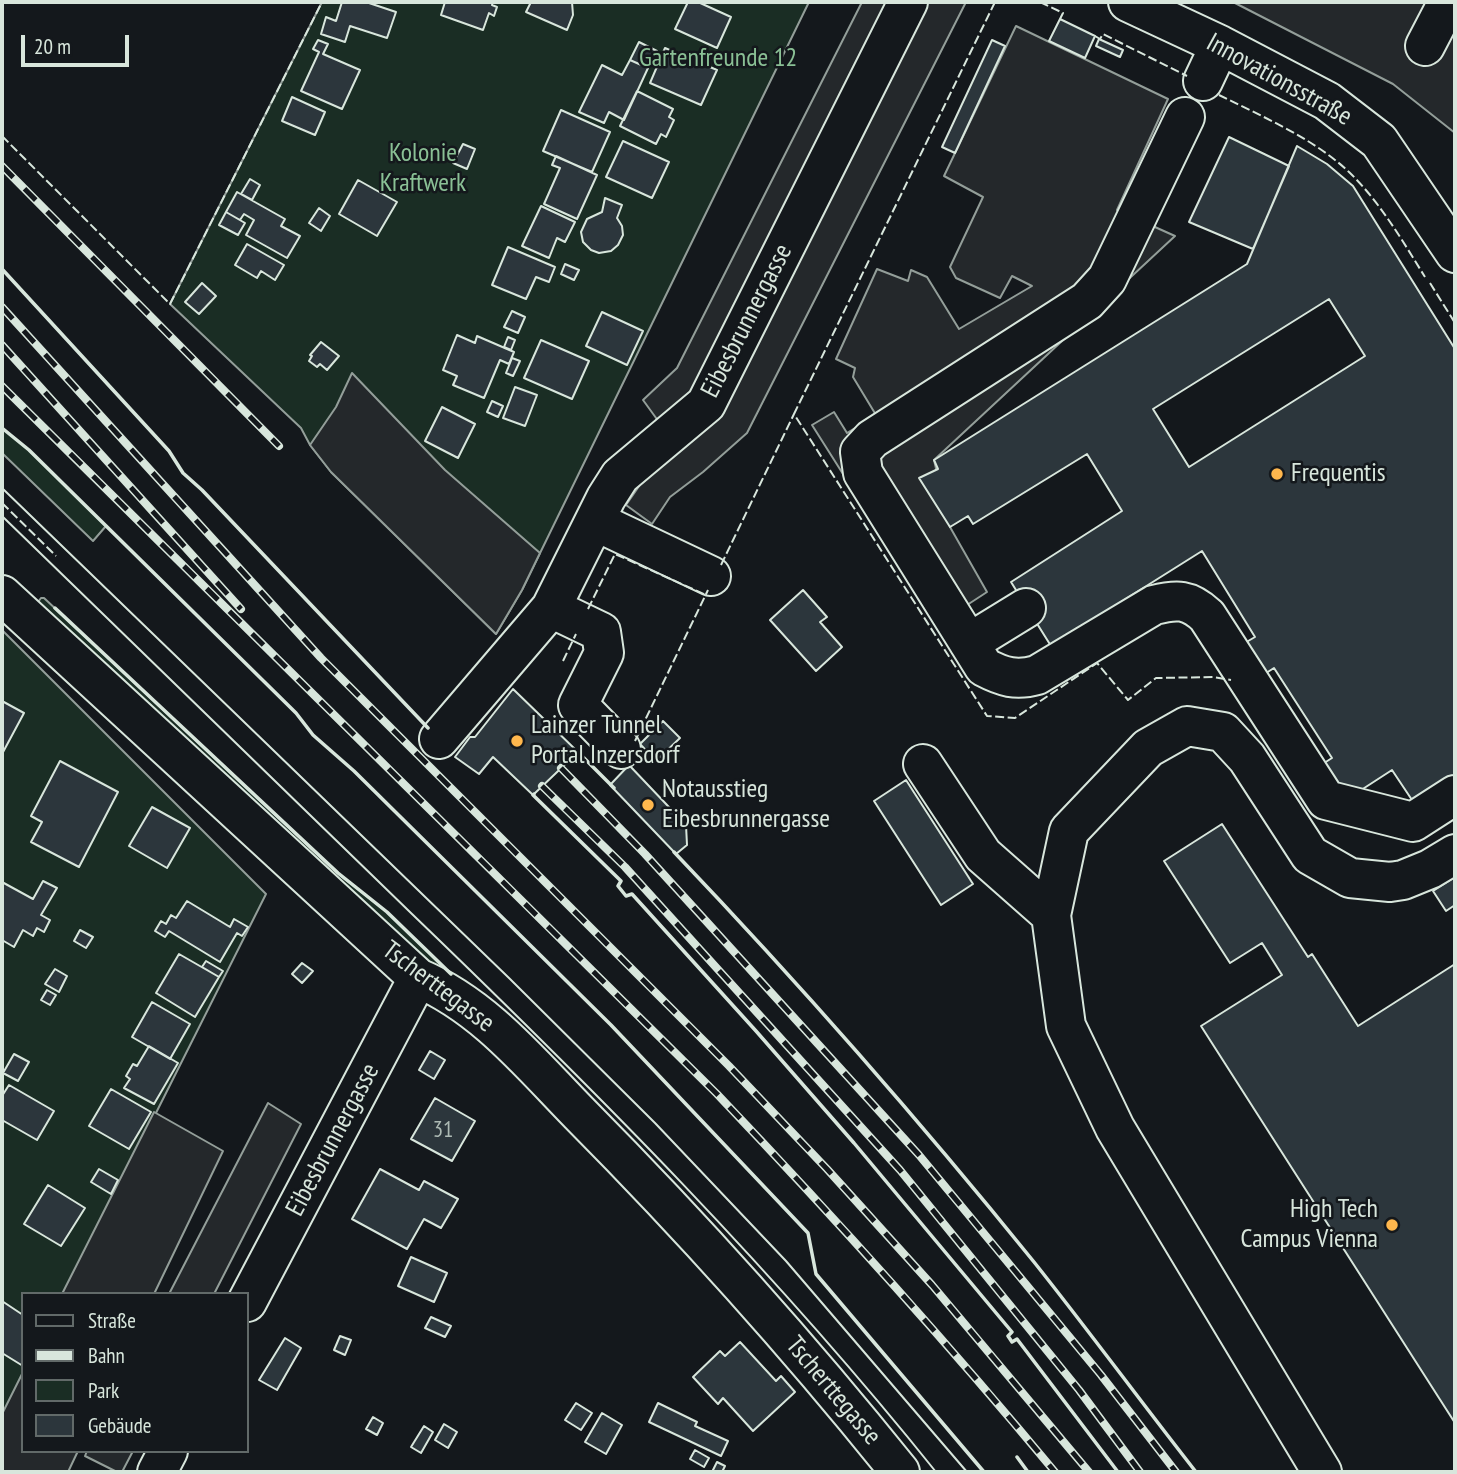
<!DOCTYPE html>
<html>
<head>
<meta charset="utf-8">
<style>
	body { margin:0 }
	#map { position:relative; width:1457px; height:1474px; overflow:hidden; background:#14181c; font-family:"PT Sans Narrow",sans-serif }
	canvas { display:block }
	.frame { position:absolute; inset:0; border:4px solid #d8e6dc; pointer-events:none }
	.legend { position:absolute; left:21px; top:1292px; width:228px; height:161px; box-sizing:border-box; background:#14181c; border:2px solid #626a69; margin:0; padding:9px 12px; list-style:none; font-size:21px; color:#d8e6dc }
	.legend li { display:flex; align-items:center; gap:14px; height:35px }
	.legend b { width:35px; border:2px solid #626a69 }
	.scale { position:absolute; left:21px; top:35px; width:108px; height:32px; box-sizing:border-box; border:4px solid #d8e6dc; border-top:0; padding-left:9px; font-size:21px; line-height:24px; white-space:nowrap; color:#d8e6dc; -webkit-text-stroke:5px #14181c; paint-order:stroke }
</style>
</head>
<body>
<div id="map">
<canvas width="1457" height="1474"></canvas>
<div class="frame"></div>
<ul class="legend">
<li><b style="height:9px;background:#14181c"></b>Straße</li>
<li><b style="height:9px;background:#d8e6dc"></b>Bahn</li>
<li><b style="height:19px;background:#1a2d24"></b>Park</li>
<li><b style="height:19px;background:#2c363c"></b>Gebäude</li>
</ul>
<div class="scale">20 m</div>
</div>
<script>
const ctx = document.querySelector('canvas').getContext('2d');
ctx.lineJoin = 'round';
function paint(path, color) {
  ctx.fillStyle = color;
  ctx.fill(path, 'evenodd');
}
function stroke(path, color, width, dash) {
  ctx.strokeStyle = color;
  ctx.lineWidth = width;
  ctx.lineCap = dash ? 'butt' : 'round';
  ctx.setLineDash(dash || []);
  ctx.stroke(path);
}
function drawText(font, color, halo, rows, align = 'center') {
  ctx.font = font + ' "PT Sans Narrow",sans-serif';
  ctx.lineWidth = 5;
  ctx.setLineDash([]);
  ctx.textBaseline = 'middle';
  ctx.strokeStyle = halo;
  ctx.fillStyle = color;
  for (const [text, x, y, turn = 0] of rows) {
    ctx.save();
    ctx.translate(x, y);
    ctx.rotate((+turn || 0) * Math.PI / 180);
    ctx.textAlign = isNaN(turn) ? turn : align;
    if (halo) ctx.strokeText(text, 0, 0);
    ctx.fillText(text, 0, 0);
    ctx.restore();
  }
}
const green = new Path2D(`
	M322,2h487l-287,588 -26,44 -165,-162 -21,-27 -9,-17 -131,-124z
	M2,428l27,22 77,76 -13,15 -91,-88z
	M41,598h3l293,275 50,39 133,129 -72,-59 -410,-380z
	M2,630l264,264 -201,400h-42v83l-21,42z`);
const parking = new Path2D(`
	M862,2h104l-219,431 -44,39 -33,25 -18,27 -26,-19 20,-29 34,-25 -37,-51 34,-32z
	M1233,2h222v131l-62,-49z
	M1016,26l152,73 -51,111 58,26 -241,224 16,67 37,65 -49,32 -126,-199 22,-13 13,21 29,-18 -23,-38 2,-9 -19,-9 41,-90 31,12 3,-11 16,7 32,52 73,-43 -20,-10 -12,22 -44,-20 -6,-11 33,-70 -39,-21z
	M352,373l93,97 95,83 -18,37 -26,44 -165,-162 -21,-27 26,-38z
	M268,1103l33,21 -87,170h-45z
	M154,1112l69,39 -69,143h-92z
	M23,1372v79h55l-10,21h-66v-58z
	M87,1451h46l-11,21h-5l-32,-16z`);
const building = new Path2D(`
	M342,2h24l30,10 -9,26 -37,-12 -5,16 -24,-8 5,-17 10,4z
	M445,2h48l-1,3 5,2 -3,9 -5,-3 -6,17 -42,-15z
	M531,2h41l1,13 -6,15 -41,-18z
	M688,2h10l33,15 -14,31 -42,-19z
	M1060,19l35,17 -10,22 -36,-17z
	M1099,39l24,11 -3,7 -24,-11z
	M318,40l10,4 -5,10 37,16 -18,39 -41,-18 18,-39 -6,-3z
	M992,40l13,6 -50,107 -13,-6z
	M639,42l18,9 -9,17 -18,-8z
	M665,48l52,22 -16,35 -51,-22z
	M630,60l18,8 -24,52 -15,-8 -5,11 -25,-11 23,-47 20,10z
	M637,91l36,18 -4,8 5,3 -8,17 -5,-3 -5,10 -36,-18z
	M292,97l33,15 -10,23 -33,-14z
	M561,110l49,22 -18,40 -49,-21z
	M1229,137l60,29 -36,83 -64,-27z
	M623,141l46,21 -17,36 -46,-21z
	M463,144l12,5 -8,20 -14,-6z
	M1297,146l30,18 26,22 102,163v427l-41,27 -22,-33 -37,24h-15l-19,-29 11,-7 -58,-90 -11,7 -20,-31 12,-7 -53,-86 -151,95 -40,-64 111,-71 -35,-57 -114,70 -5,-8 -18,11 -31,-49 19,-9 -4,-9 313,-196zM1329,299l36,57 -176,111 -36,-58z
	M556,156l41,19 -20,44 -33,-15 16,-36 -8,-3z
	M250,179l10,6 -8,15 -11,-6z
	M358,180l39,22 -20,34 -38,-22z
	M237,192l48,27 -4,7 19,10 -13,22 -41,-23 8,-15 -10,-6 -4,6 -14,-8z
	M605,198l17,7 -5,13 5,8 1,9 -5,10 -7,6 -12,2 -8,-3 -8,-8 -2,-10 6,-13 15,-7z
	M541,206l34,16 -10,20 -8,-4 -8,20 -27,-12z
	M319,208l11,8 -9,15 -12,-8z
	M226,212l19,11 -7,12 -19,-10z
	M247,244l37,21 -9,15 -14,-9 -4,7 -22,-13z
	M508,247l47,20 -6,15 -13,-5 -10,22 -34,-14z
	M565,264l14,6 -5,10 -13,-6z
	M202,283l14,13 -17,18 -14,-12z
	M512,311l13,6 -7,16 -14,-6z
	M602,312l41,19 -16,34 -41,-19z
	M457,335l18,8 2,-7 37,16 -5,12 -9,-4 -16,38 -31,-13 4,-9 -14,-6z
	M508,337l7,3 -4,10 -7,-3z
	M541,340l48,21 -17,38 -48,-21z
	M321,342l18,14 -12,14 -7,-6 -3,3 -8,-6 3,-5 -2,-1z
	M512,358l8,3 -7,15 -7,-3z
	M515,387l22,8 -12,31 -22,-8z
	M492,401l11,5 -5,11 -11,-5z
	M442,407l33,17 -17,34 -33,-17z
	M803,590l24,27 -7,5 22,25 -26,24 -46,-51z
	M513,689l65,63 -45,43 -40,-38 -14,17 -24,-17 15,-20h5z
	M2,701l22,12 -22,41z
	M663,721l17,17 -24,23 -16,-17z
	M60,761l58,31 -39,75 -48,-25 11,-20 -11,-6z
	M629,765l57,60 1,20 -11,9 -66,-69z
	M906,780l67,104 -32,21 -67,-104z
	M152,807l38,21 -23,40 -38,-22z
	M1222,824l86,133 4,-3 46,72 97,-62v459l-254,-397 81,-51 -20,-32 -32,20 -66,-102z
	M1455,877v28l-9,6 -13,-20z
	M43,881l14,7 -16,27 9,5 -6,12 -7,-4 -4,8 -10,-6 -9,17 -12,-7v-58l31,17z
	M187,901l43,26 4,-8 14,8 -6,9 -5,-3 -17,29 -51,-31 -4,6 -10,-6 6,-10 5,3 5,-9 5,3z
	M80,930l13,7 -7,11 -12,-7z
	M179,954l40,23 -24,40 -39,-24z
	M206,961l17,10 -4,6 -17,-10z
	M302,963l11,8 -11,12 -10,-9z
	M55,969l12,7 -8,16 -14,-8z
	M47,990l9,5 -6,10 -9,-5z
	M152,1002l38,22 -20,35 -38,-22z
	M149,1046l29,17 -24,41 -30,-16 6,-9 -4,-3 7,-12 4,2z
	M430,1051l15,9 -11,19 -15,-9z
	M14,1054l15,8 -11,19 -15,-8z
	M9,1085l45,26 -17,29 -35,-20v-24z
	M111,1089l40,23 -22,37 -40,-23z
	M435,1098l40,23 -23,40 -41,-22z
	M99,1169l19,11 -7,14 -20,-12z
	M380,1169l39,21 5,-9 34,18 -17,29 -17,-9 -17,30 -55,-30z
	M48,1185l37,23 -24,38 -37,-22z
	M411,1257l36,16 -13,29 -36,-16z
	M2,1301l21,14v51l-21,-13z
	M431,1317l20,9 -6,11 -20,-9z
	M340,1336l11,4 -6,15 -11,-5z
	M285,1338l16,10 -24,42 -18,-10z
	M740,1342l36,39 5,-5 14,16 -42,39 -30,-33 -5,6 -25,-27 27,-26 5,5z
	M576,1403l16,10 -11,17 -16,-10z
	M658,1403l39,19 -2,4 33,15 -7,15 -72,-34z
	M602,1413l20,12 -16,29 -21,-12z
	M373,1417l10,6 -6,12 -11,-6z
	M444,1424l13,8 -9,16 -13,-8z
	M424,1426l9,6 -12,21 -10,-6z
	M695,1450l14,8 -5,9 -14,-8z
	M717,1462l8,4 -3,6h-10z`);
const minor = new Path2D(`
	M1128,2l92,43 107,56 52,40 76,112
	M1425,46l23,-44
	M1203,81l17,-36
	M1185,117l-78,162 -20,22 -215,138 -12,13 3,21 121,194c19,10 32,14 53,8l117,-70c23,-6 35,-6 53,11l119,184 87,22 42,-27
	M595,521l116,55
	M2,595l416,383c66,28 112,85 161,135 113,114 220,233 321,359
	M551,608l50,24 3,21 -26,52 43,44
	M969,643l57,-35
	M439,739l112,-131 55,-110 14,-22 86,-72 202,-402
	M923,764l60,91 68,60
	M247,1302l171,-324
	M157,1472l11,-21
	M1322,1472l-207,-344 -49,-102 -15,-111 18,-84 79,-83 39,-22 36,6 24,26 63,97 40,23 40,4 13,-2 27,-11 25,-15`);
const tram = new Path2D(`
	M2,488l507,490 146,145 131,138 181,211
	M2,516c136,133 273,265 410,398 184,177 364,358 524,558`);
const rail = new Path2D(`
	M2,166l277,280
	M2,307l319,351 408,408 98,103 105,116 157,187
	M2,345l239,264
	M2,386l715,708c117,123 230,248 338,378
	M561,768l84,86 274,301 182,220 75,97
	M542,786l83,81 275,303 179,220 61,82`);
const fence = new Path2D(`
	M995,2l-201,412 193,302 28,2 82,-55 31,37 28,-22 57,-1 18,3
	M1040,2l23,11 -3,6
	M1095,36l5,3 3,-5 84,42
	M1219,95c44,22 94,43 130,77 31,30 53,68 76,105
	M2,136l168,168 152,-302
	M1430,283l25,40
	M2,503l54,53
	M721,565l73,-151
	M588,609l27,-55 91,41
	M563,661l13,-27
	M635,741l73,-151`);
const wall = new Path2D(`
	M2,269l167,182 14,22 19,17 226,238
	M2,428l27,22 267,263 17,22 41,36 257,254 197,208 8,41 168,198
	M55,608l283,265 49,39 64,62
	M575,755l3,-3 36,36
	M534,794l-1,1 88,86 -3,5 8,10 6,-2 124,137 98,112 158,189 -4,4 4,6 5,-3 101,133
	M674,852c125,131 246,269 360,410 55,69 107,140 162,210
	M1017,1457l11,15`);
const markers = [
	[1277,474,7,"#ffb74d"],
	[517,741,7,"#ffb74d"],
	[648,805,7,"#ffb74d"],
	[1392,1225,7,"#ffb74d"]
];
const numberNames = [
	["31",443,1130]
];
const parkNames = [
	["Gartenfreunde 12",718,59],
	["Kolonie",423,154],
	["Kraftwerk",423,184]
];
const streetNames = [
	["Innovationsstraße",1279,80,29],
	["Eibesbrunnergasse",747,321,-63],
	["Tscherttegasse",438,987,37],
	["Eibesbrunnergasse",333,1140,-62],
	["Tscherttegasse",833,1391,50]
];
const poiNames = [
	["Frequentis",1291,474],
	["Lainzer Tunnel",531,726],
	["Portal Inzersdorf",531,756],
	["Notausstieg",662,790],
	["Eibesbrunnergasse",662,820],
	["High Tech",1378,1210,"right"],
	["Campus Vienna",1378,1240,"right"]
];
paint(green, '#1a2d24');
stroke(green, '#939e99', 2);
paint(parking, '#24282b');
stroke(parking, '#939e99', 2);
paint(building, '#2c363c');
stroke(building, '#d8e6dc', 2);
stroke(minor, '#d8e6dc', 42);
stroke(minor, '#14181c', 38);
stroke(tram, '#d8e6dc', 2);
stroke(rail, '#d8e6dc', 8);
stroke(rail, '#14181c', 5, [16]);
stroke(fence, '#d8e6dc', 2, [9, 3.5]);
stroke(wall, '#d8e6dc', 3.5);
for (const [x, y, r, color] of markers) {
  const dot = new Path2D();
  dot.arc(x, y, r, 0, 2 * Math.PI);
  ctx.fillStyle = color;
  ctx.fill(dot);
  stroke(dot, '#14181c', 2.5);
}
drawText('23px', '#adbab4', null, numberNames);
drawText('26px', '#8ac095', '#14181c', parkNames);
drawText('26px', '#d8e6dc', '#14181c', streetNames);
drawText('26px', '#d8e6dc', '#14181c', poiNames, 'left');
</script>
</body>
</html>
